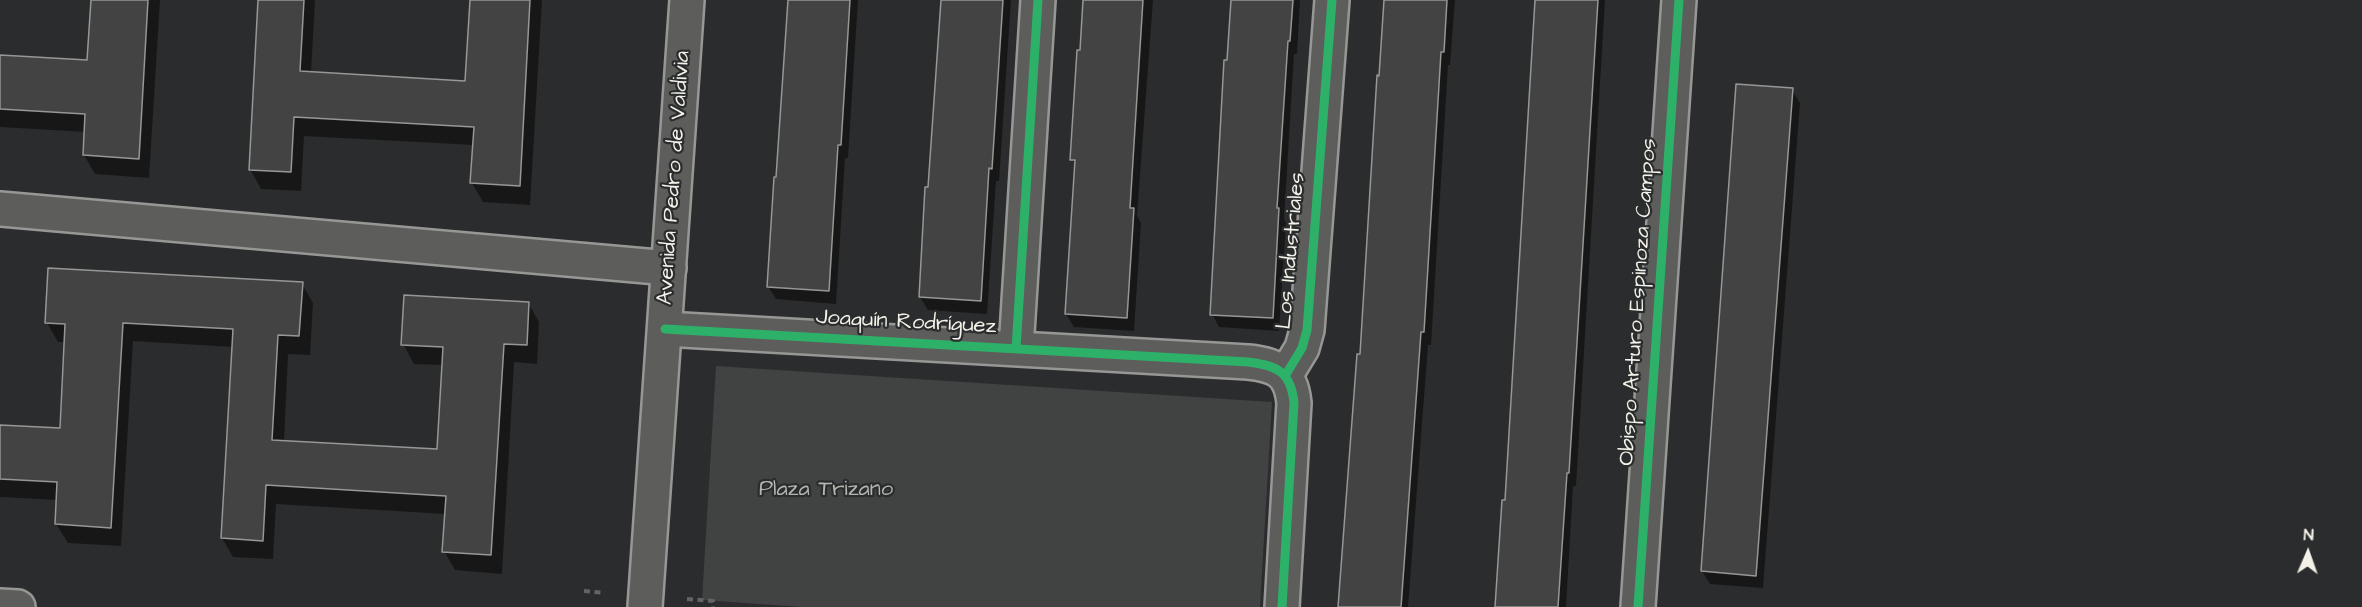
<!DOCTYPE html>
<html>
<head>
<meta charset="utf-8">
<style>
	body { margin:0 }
	#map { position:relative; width:2362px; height:607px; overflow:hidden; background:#2b2c2d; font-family:"Architects Daughter",sans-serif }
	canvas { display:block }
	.north { position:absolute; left:2278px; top:523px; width:60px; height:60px; -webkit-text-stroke:4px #2a2d2e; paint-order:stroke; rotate:2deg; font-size:16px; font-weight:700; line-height:24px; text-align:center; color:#f4f1e8 }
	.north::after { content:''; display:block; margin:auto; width:21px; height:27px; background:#f4f1e8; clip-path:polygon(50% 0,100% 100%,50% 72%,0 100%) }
</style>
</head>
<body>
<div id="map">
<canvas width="2362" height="607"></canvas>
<div class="north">N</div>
</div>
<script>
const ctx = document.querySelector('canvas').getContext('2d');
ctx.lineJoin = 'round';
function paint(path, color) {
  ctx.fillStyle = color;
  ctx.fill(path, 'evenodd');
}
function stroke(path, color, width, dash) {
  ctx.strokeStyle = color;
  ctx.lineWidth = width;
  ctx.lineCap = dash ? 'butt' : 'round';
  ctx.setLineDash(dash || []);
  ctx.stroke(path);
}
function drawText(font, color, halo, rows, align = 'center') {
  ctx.font = font + ' "Architects Daughter",sans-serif';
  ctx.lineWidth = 4.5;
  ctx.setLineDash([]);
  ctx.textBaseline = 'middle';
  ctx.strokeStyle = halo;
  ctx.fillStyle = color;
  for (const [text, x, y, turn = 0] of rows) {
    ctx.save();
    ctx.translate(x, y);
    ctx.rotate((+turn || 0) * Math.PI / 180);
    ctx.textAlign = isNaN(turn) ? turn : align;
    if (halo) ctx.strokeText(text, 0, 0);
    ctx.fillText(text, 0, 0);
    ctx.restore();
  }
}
const green = new Path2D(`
	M716,366l556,36 -12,205h-458l-100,-7z`);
const shadow = new Path2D(`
	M92,0h68l-11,178 -54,-4 -11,-19 2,-23 -86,-5v-71l89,6z
	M260,0h55l-4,73 156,9 4,-82h71l-12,205 -47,-3 -11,-19 2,-38 -170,-9 -3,55 -40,-2 -11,-20z
	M789,0h69l-10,158h-3l-9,146 -60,-5 -8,-13 10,-107z
	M942,0h69l-12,181h-3l-9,133 -59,-4 -8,-13z
	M1084,0h69l-16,216 4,7 -7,108 -60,-4 -8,-13 10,-148 -4,-7z
	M1232,0h68l-3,54h-3l-10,165 2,4 -7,108 -60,-4 -7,-13z
	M1386,0h69l-5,65h-2l-17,280h-3l-20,262h-68l21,-251z
	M1537,0h68l-29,486h-3l-7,121h-69l9,-105z
	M1792,90l8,13 -37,485 -53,-4 -8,-13z
	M302,284l11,19 -3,52 -22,-1 -4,88 154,9 6,-86 -30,-1 -11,-20 125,-41 11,19 -2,42 -23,-2 -12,212 -47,-4 -11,-19 2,-37 -170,-10 -3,55 -40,-2 -11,-19 11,-191 -100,-6 -12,205 -53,-3 -12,-19 2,-24 -58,-3v-70l61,3 5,-88h-8l-11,-19z`);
const building = new Path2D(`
	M91,0h57l-9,159 -56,-4 2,-41 -85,-5v-54l87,5z
	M258,0h46l-4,71 165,10 5,-81h60l-10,186 -50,-3 4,-56 -180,-10 -3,55 -42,-2z
	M788,0h62l-9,145h-3l-9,146 -62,-4 7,-110h2z
	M941,0h62l-11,169 -3,-1 -8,133 -62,-4 6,-110h3z
	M1083,0h60l-13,208h4l-7,110 -62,-4 10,-154h-5l7,-110h3z
	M1231,0h62l-3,41h-2l-11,167h2l-6,110 -63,-3 14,-255h3z
	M1384,0h63l-3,52h-3l-17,280h-3l-20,275h-63l19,-253h3l17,-279 2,1z
	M1535,0h63l-29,473h-2l-9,134h-63l7,-107h3z
	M1736,84l57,4 -37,488 -55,-5z
	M48,268l255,14 -4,54 -21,-1 -6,105 165,9 6,-102 -42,-2 3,-50 125,7 -2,43 -23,-1 -13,211 -49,-3 4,-56 -180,-11 -3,56 -42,-3 12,-209 -110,-6 -12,205 -56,-4 2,-42 -57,-3v-54l60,3 5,-104 -20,-1z`);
const path = new Path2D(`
	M584,591l21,2
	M687,599l26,2v6`);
const minor = new Path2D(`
	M0,209l669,59
	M665,329l583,33c29,3 43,10 46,41l-12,204
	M1016,349l22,-349
	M1285,376l17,-28 5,-18 25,-330
	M0,606l18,1
	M1638,607l41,-607`);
const major = new Path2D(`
	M645,607l42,-607`);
const cycleway = new Path2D(`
	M665,329l583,33c29,3 43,10 46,41l-12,204
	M1016,349l22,-349
	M1285,376l17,-28 5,-18 25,-330
	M1638,607l41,-607`);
const streetNames = [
	["Avenida Pedro de Valdivia",675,178,-86],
	["Los Industriales",1292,251,-85],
	["Obispo Arturo Espinoza Campos",1639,302,-86],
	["Joaquín Rodríguez",906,323,3]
];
const parkNames = [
	["Plaza Trizano",826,490]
];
paint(green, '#414242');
paint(shadow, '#0007');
paint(building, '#434344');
stroke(building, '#979796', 1.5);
stroke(minor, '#979796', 38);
stroke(major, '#979796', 38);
stroke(path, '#646464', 4, [6, 4.5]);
stroke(minor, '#5d5d5c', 33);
stroke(major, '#5d5d5c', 33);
stroke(cycleway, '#2db169', 9);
drawText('22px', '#f4f1e8', '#2a2d2e', streetNames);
drawText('22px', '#b6b5af', '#2a2d2e', parkNames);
</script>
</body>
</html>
